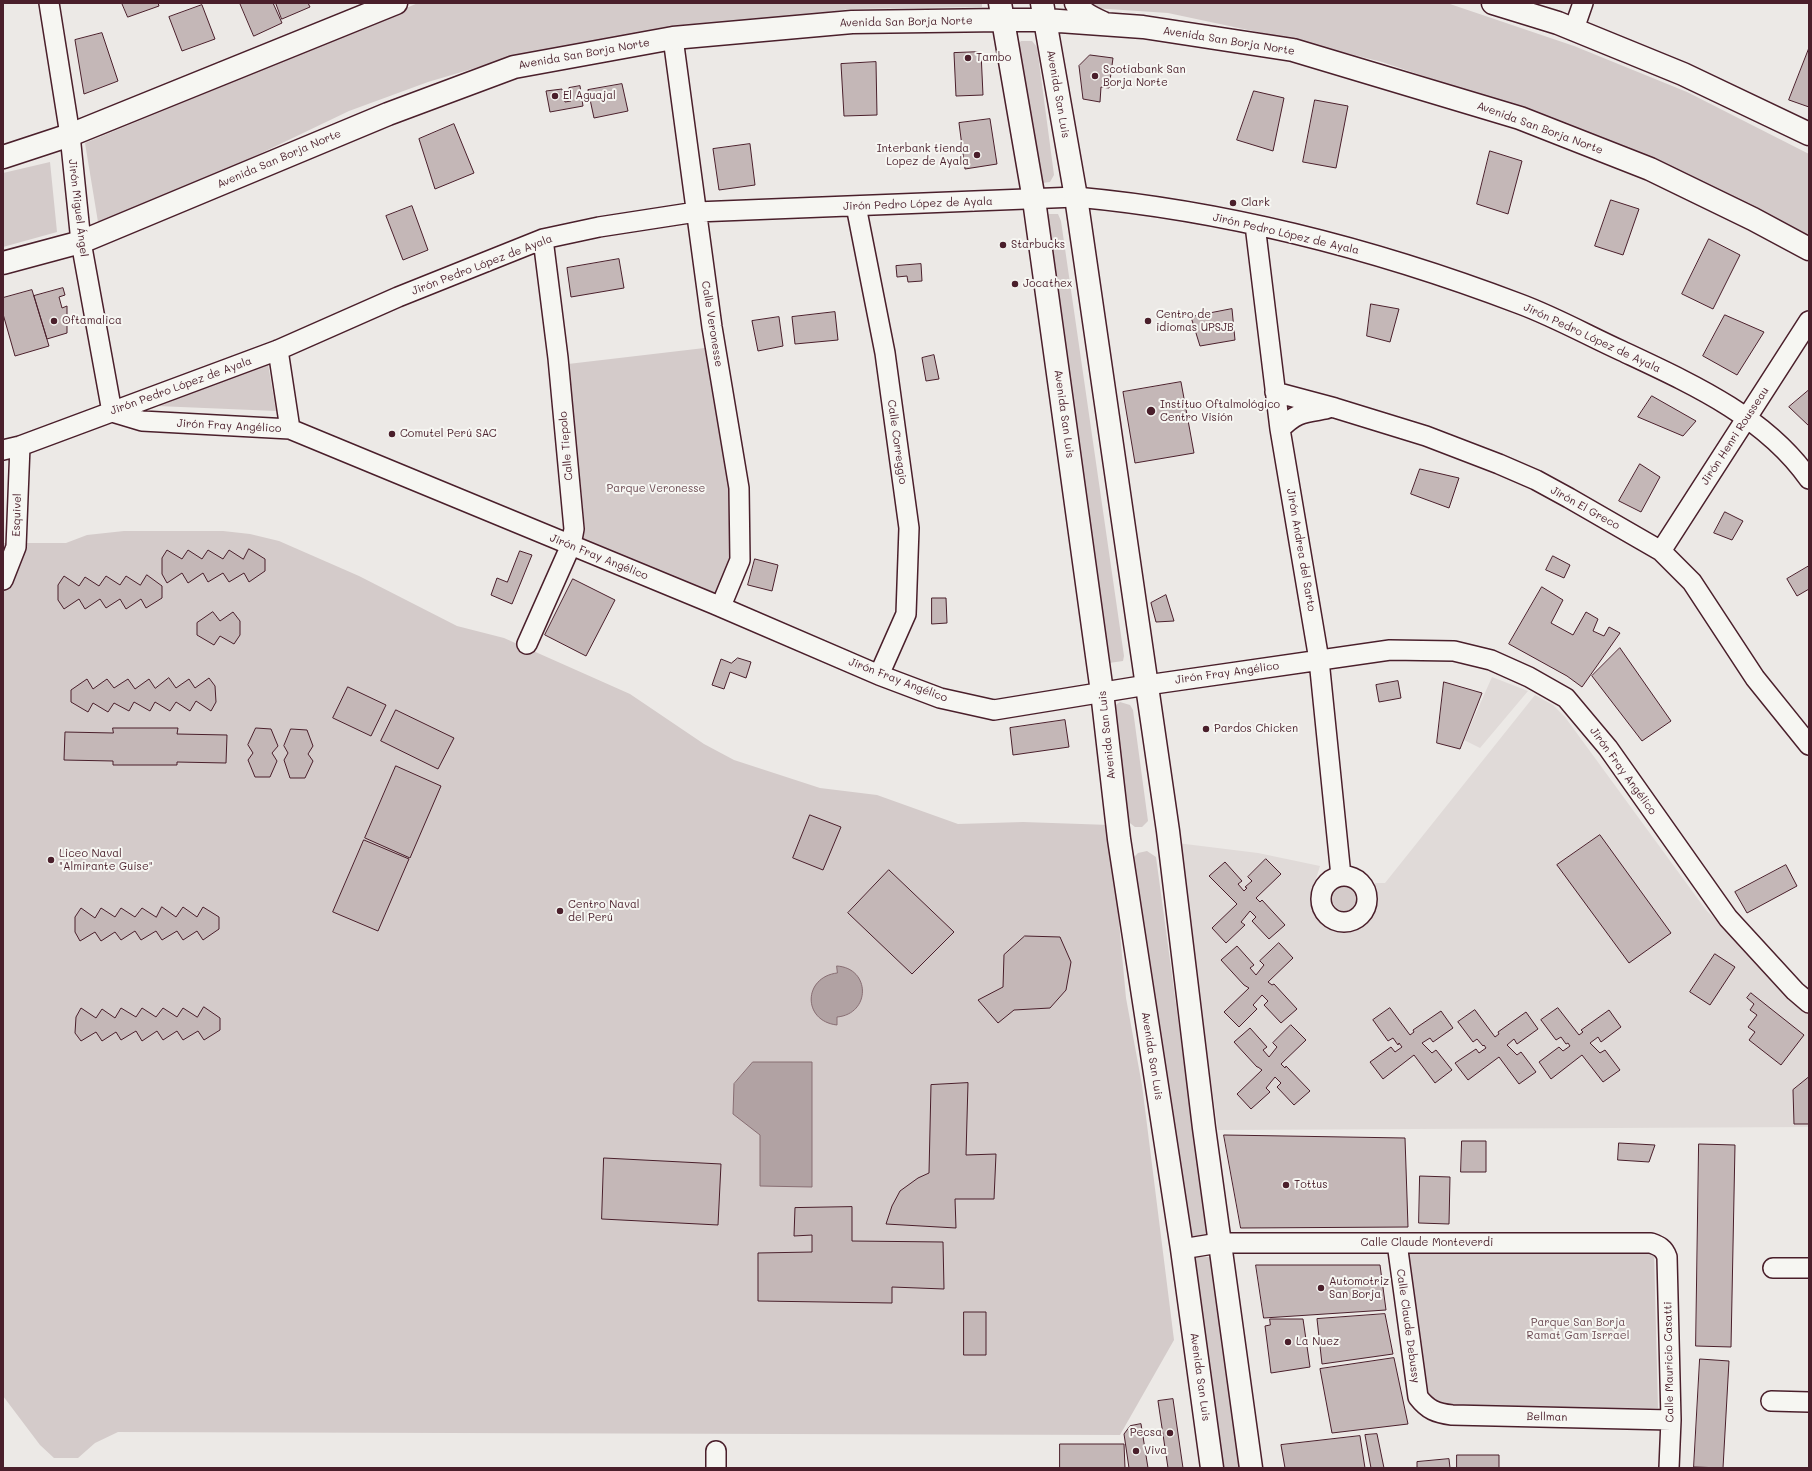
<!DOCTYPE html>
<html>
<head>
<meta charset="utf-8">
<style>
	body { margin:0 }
	#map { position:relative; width:1812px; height:1471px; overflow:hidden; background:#ece9e6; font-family:Mali,sans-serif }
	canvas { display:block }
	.frame { position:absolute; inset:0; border:4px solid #4a1f2b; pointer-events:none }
</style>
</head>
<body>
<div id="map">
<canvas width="1812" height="1471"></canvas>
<div class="frame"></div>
</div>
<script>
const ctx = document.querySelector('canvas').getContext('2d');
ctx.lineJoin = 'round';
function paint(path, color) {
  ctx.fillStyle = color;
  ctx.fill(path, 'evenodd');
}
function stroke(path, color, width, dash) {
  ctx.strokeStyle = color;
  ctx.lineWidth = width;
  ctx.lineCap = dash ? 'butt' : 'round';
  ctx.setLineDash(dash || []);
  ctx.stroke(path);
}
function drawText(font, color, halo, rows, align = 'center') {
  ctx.font = font + ' Mali,sans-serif';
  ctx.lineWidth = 4;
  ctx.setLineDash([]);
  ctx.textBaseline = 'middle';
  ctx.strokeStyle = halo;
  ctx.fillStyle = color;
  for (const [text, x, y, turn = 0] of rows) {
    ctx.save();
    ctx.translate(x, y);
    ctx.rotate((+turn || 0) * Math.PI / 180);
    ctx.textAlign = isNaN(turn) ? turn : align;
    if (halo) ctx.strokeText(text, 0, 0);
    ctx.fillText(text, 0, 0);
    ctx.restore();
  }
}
const built = new Path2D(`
	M1492,677l36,14 -48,57 -16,-8z
	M1535,695l18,10 12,12 141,193 103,102v115l-591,3 -41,-287 81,10 62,13 -8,26 1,14 4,12 12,9 15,4 12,-1 11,-8 6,-14 2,-25h10z`);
const green = new Path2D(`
	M418,3h564v4l-131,2 -86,11 -88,7 -88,15 -97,21 -64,19 -79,29 -121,58 -130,53 -13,-79 136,-56z
	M1090,3h357l127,43 113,46 122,62v87l-279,-129 -148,-50 -101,-25 -113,-24 -75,-5z
	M1021,41h11l5,6 17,128 -4,7 -8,1 -26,-136z
	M50,162l7,70 -54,15v-74z
	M1049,214h9l3,7 63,435 -1,5 -14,2 -4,-4 -62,-439z
	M713,347l19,142 2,69 -16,40 -136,-56 3,-14 -17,-164z
	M268,364l8,47 -119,-5z
	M124,531h99l27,3 29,7 80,35 98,50 47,12 126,56 74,50 30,16 86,28 57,7 81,29 65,-2 87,3 16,173 16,87 32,255 -54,95 -1002,-3 -23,11 -17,15h-24l-14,-13 -37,-49v-853h63l21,-8z
	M1120,702l10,3 3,5 15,111 -6,6h-7l-9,-7 -12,-114z
	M1147,851l9,6 51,376 -5,7 -9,2 -7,-7 -55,-375 7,-7z
	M1332 898a13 13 0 1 1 26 0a13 13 0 1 1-26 0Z
	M1654,1250l4,158 -213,-1 -18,-11 -21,-142z
	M1194,1257h18l30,211h-21z`);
const water = new Path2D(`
	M837,966c34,2 34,48 0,51v8c-35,-4 -34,-48 0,-52z
	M753,1062h59v125l-52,-1v-51l-27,-21 1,-30z`);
const building = new Path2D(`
	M122,3h36l1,3 -31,11z
	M240,3h33l9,20 -28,13z
	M276,3h32l2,4 -28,12z
	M202,5l13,34 -33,12 -13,-34z
	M102,33l16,48 -34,13 -9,-54z
	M1809,48v59l-20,-7z
	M981,52l2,43 -27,1 -2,-43z
	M1090,55l23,3 -4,30 -8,-1 -1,15 -17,-3 -4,-33z
	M876,62l1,53 -33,1 -3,-52z
	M622,84l6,27 -34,7 -6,-28z
	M580,86l3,20 -33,6 -4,-21 16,-2 3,13 6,-1 -2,-13z
	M1254,91l30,7 -11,53 -36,-11z
	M1315,100l33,6 -12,62 -33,-6z
	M990,119l7,45 -32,5 -6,-46z
	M454,124l20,49 -39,16 -16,-50z
	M750,144l5,41 -36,5 -6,-41z
	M1490,151l32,10 -14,53 -31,-10z
	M1611,200l28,9 -16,46 -28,-9z
	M412,206l16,44 -25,10 -17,-44z
	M1709,239l31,16 -27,54 -31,-15z
	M619,259l5,29 -53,9 -4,-29z
	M921,264l1,17 -14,1 -1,-6 -10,1 -1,-11z
	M63,288l2,7 -6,2 3,11 5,-2v27l-20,6 -13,-43z
	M32,290l17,56 -34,10 -12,-42v-16z
	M1371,304l28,5 -9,33 -23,-6z
	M1232,309l3,31 -35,6 -9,-29z
	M835,312l3,28 -43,4 -3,-27z
	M1725,315l39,17 -27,43 -34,-19z
	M779,317l4,29 -25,5 -6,-30z
	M934,355l5,24 -13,2 -4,-23z
	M1181,382l13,71 -59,10 -12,-71z
	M1809,390v36l-20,-19z
	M1652,396l44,25 -13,15 -45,-19z
	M1640,464l20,13 -19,35 -22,-11z
	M1420,469l39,9 -10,30 -38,-14z
	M1725,512l18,9 -11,19 -18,-7z
	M249,549l16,10v12l-16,11 -5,-9 -15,9 -6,-9 -15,9 -5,-9 -15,10 -6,-10 -15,10 -5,-9v-16l5,-8 15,9 6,-9 14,9 6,-9 15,9 6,-9 14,9z
	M520,551l12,4 -20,49 -21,-9 6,-17 10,4z
	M1553,556l17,9 -6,13 -18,-8z
	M755,559l23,6 -6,26 -24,-6z
	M1809,566v23l-12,7 -10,-17z
	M147,575l15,11v12l-16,10 -5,-9 -15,10 -6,-10 -14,9 -6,-9 -15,10 -6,-10 -15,10 -6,-9v-15l6,-9 15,10 6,-9 14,9 7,-10 14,9 6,-9 14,9z
	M573,579l42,21 -29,56 -41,-21z
	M1542,587l21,13 -12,23 22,12 13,-23 12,7 -5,12 11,5 5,-9 11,6 -38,54 -15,-11 -58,-32z
	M1166,595l8,26 -18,1 -5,-19z
	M932,598h14l1,25 -15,1z
	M213,612l7,9 13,-9 7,9v14l-6,9 -14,-8 -6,9 -17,-10v-12z
	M1620,648l51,73 -29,20 -50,-65z
	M738,658l13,4 -5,16 -16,-6 -6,17 -12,-4 9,-26 10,4z
	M169,678l7,10 13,-9 6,9 14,-10 6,8 1,16 -5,9 -15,-10 -6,10 -14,-9 -6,9 -15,-9 -5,9 -16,-9 -5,9 -15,-8 -6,9 -15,-9 -5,9 -17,-10v-12l16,-11 6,10 14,-10 7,9 14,-9 7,10 14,-10 6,9z
	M1398,681l3,17 -22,4 -3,-17z
	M1444,682l38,11 -22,56 -23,-6z
	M348,687l38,18 -15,31 -38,-18z
	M396,710l58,28 -16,31 -57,-28z
	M1065,720l4,27 -56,8 -3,-27z
	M113,728h65l-1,6 50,1 -1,28 -49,-1v3h-64v-4l-49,-1 1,-28 48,1z
	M256,728l15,1 7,17 -6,7 5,8 -7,16h-15l-7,-17 5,-7 -5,-8z
	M291,729l16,1 6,16 -5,8 5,7 -8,17h-15l-6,-18 4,-7 -4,-7z
	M396,766l45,20 -31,72 -45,-20z
	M810,815l31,12 -18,43 -30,-12z
	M1600,835l71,98 -42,30 -72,-98z
	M364,840l45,19 -31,72 -45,-19z
	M1266,859l15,15 -25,24 4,4 2,-2 23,25 -16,14 -17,-18 4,-4 -6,-6 -9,11 4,3 -19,18 -14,-15 25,-24 -28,-28 16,-14 17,19 -4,3 6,7 3,-3 -2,-1 7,-6 -4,-4z
	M1786,865l11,21 -50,27 -12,-21z
	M889,870l65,62 -42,42 -64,-61z
	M162,907l14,10 7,-10 14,10 6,-10 16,10v12l-16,11 -6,-9 -14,9 -6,-9 -15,9 -6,-9 -15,9 -6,-9 -14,9 -6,-8 -14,9 -6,-9 -15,9 -5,-9v-15l6,-9 14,10 6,-10 14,9 6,-9 14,9 7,-9 14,9z
	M1025,936l35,1 11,25 -5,28 -16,18 -36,2 -16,13 -20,-23 25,-13 1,-32z
	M1279,943l14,15 -25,24 4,3 2,-1 23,25 -16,14 -17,-18 4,-4 -6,-6 -9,10 4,4 -18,18 -15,-15 25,-24 -5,-3 -23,-25 16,-14 17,19 -4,3 6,7 8,-10 -4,-4z
	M1715,954l20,13 -25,38 -20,-13z
	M1751,993l53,42 -23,30 -32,-25 6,-8 -7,-5 9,-12 -7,-5 4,-6 -7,-6z
	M204,1007l16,11v12l-16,10 -6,-9 -15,9 -6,-9 -14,9 -6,-9 -15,10 -6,-10 -15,9 -5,-8 -14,9 -6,-9 -15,9 -6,-8 1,-16 5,-9 15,10 6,-9 13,9 6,-10 15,9 6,-9 14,9 7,-9 14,9 6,-9 14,9z
	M1390,1008l20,27 4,-3 -1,-2 28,-19 12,17 -20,14 -3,-4 -8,5 10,10 4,-3 16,20 -17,13 -21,-28 -31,24 -13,-17 21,-15 4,5 7,-5 -3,-4 -1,2 -5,-7 -5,3 -15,-21z
	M1558,1008l21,27 4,-3 -2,-2 28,-20 12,17 -20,15 -3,-5 -8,6 10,10 5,-3 15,20 -17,12 -21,-27 -31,24 -12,-17 20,-15 4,4 7,-5 -2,-3 -2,1 -5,-7 -5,3 -15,-20z
	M1475,1010l20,27 4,-3 -1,-2 28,-20 12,17 -21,15 -3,-5 -7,6 10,10 4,-3 15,20 -17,12 -20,-27 -31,23 -13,-17 21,-14 3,4 7,-5 -2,-3 -1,1 -6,-7 -4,3 -15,-20z
	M1291,1025l15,15 -25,24 4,4 1,-2 24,25 -16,14 -17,-18 4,-4 -6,-6 -9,11 4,4 -19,17 -14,-15 25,-24 -4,-3h-1l-23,-25 16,-14 17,19 -4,3 6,7 8,-10 -4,-4z
	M1809,1077v47h-15l-1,-34z
	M968,1083l-2,72 30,-1 -2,45h-39l1,29 -70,-4 6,-18 8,-15 18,-13 11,-5 2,-88z
	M1224,1135l181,3 3,89 -167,1z
	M1462,1141h24v31h-25z
	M1619,1143l36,2 -6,17 -31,-2z
	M1699,1144l36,1 -4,202 -35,-1z
	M604,1158l117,6 -3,61 -116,-6z
	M1420,1176l30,1 -1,47 -30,-1z
	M852,1207v34l91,1 1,47 -52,-2v16l-134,-2v-48l54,-1v-17l-18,1 1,-28z
	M1256,1265h124l6,45 -122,8z
	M964,1312h22v43h-22z
	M1385,1314l8,40 -71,10 -5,-45z
	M1270,1319h33l7,48 -39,6 -6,-47 5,-1z
	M1394,1358l14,66 -76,9 -12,-64z
	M1700,1359l29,2 -6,107 -29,-1z
	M1173,1399l10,69h-15l-10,-67z
	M1141,1424l7,44h-19l-5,-34 6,-8z
	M1377,1434l7,34h-13l-6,-33z
	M1360,1436l5,32h-80l-4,-23z
	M1060,1444h64l1,24h-65z
	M1457,1455h42v13h-42z
	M1449,1459l1,9h-33v-6z`);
const street = new Path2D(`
	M49,3l21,132 11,107 31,170 30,9 148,8 424,175 165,71 61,23 54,12 153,-25 243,-35 64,1 37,9 38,17 37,21 42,50 120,170 67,73 14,12
	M1574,29l9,-26
	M673,38l39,289 27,161 1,72 -19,46
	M856,206l29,147 24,175 -3,86 -27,61
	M1255,225l25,204 39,231 22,216
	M278,350l12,79
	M1275,392l60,16 91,28 73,28 37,16 33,18 92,53 31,31 63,96 54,67
	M1280,429c17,-17 23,-16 46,-20
	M3,450l17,-4 258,-96 120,-53 145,-58 56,-12 97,-15 380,-15c152,14 302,53 444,107 35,13 69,32 102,47 68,32 143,65 187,128
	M1661,551l148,-230
	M3,580l13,-33 4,-101
	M527,644l44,-99 3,-16 -16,-171 -15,-119
	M1321 899a23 23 0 1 1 46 0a23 23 0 1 1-46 0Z
	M1397,1243l21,154c10,13 18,16 34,18l219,5
	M1182,1249l37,-6h432c8,3 13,5 16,14l4,163 -2,48
	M1773,1268h36
	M1771,1401l38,1
	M716,1451v17`);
const secondary = new Path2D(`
	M1000,3l34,197 68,492 17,147 63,410 30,219
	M1042,3l34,194 92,634 36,297 47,340
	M1076,3c6,11 16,15 27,20
	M1493,3l65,20 125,51 126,60
	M3,157l67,-22 326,-132
	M3,263l78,-21 307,-128 126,-47 159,-29 179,-16 150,-2h43l98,7 150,23 227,68 130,51 103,50 56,30`);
const markers = [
	[968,58,4,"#4a1f2b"],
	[1095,76,4,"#4a1f2b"],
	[555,96,4,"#4a1f2b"],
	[977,155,4,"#4a1f2b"],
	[1233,203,4,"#4a1f2b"],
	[1003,245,4,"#4a1f2b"],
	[1015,284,4,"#4a1f2b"],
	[54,321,4,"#4a1f2b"],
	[1148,321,4,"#4a1f2b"],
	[1151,411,5,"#4a1f2b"],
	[392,434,4,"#4a1f2b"],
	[1206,729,4,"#4a1f2b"],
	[51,860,4,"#4a1f2b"],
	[560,911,4,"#4a1f2b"],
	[1286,1185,4,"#4a1f2b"],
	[1321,1288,4,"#4a1f2b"],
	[1288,1342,4,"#4a1f2b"],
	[1170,1433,4,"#4a1f2b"],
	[1136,1451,4,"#4a1f2b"]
];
const streetNames = [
	["Avenida San Borja Norte",906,22,-1],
	["Avenida San Borja Norte",1229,41,9],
	["Avenida San Borja Norte",584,54,-10],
	["Avenida San Luis",1058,94,80],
	["Avenida San Borja Norte",1540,128,20],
	["Avenida San Borja Norte",279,159,-23],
	["Jirón Pedro López de Ayala",918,204,-2],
	["Jirón Miguel Ángel",78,208,83],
	["Jirón Pedro López de Ayala",1286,234,13],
	["Jirón Pedro López de Ayala",482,265,-21],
	["Calle Veronesse",712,324,81],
	["Jirón Pedro López de Ayala",1592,338,25],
	["Jirón Pedro López de Ayala",181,386,-20],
	["Avenida San Luis",1064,414,82],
	["Jirón Fray Angélico",229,426,3],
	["Jirón Henri Rousseau",1735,436,-57],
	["Calle Correggio",897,442,82],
	["Calle Tiepolo",566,446,-95],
	["Jirón El Greco",1585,508,29],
	["Esquivel",17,515,-88],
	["Jirón Andrea del Sarto",1301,550,80],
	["Jirón Fray Angélico",599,557,22],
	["Jirón Fray Angélico",1227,673,-8],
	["Jirón Fray Angélico",898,680,21],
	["Avenida San Luis",1107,735,-96],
	["Jirón Fray Angélico",1623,771,54],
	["Avenida San Luis",1152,1056,81],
	["Calle Claude Monteverdi",1427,1243],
	["Calle Claude Debussy",1408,1326,82],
	["Calle Mauricio Casatti",1669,1362,-91],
	["Avenida San Luis",1200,1377,82],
	["Bellman",1547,1417,1]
];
const poiNames = [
	["Tambo",976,58],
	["Scotiabank San",1103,70],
	["Borja Norte",1103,83],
	["El Aguajal",563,96],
	["Interbank tienda",969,149,"right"],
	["Lopez de Ayala",969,162,"right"],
	["Clark",1241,203],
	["Starbucks",1011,245],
	["Jocathex",1023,284],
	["Centro de",1156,315],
	["idiomas UPSJB",1156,328],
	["Oftamalica",62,321],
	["Instituo Oftalmológico",1160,405],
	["Centro Visión",1160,418],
	["Comutel Perú SAC",400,434],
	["Pardos Chicken",1214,729],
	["Liceo Naval",59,854],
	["\"Almirante Guise\"",59,867],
	["Centro Naval",568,905],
	["del Perú",568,918],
	["Tottus",1294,1185],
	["Automotriz",1329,1282],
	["San Borja",1329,1295],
	["La Nuez",1296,1342],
	["Pecsa",1162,1433,"right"],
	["Viva",1144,1451]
];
const parkNames = [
	["Parque Veronesse",656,489],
	["Parque San Borja",1578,1323],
	["Ramat Gam Isrrael",1578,1336]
];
paint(built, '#e0dad8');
paint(green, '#d4cbca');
paint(water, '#b1a2a3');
stroke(water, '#886e73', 1);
paint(building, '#c4b7b7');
stroke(building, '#4a1f2b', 1);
stroke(street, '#4a1f2b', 22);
stroke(secondary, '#4a1f2b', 25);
stroke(street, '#f6f6f2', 19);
stroke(secondary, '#f6f6f2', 22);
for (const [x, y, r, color] of markers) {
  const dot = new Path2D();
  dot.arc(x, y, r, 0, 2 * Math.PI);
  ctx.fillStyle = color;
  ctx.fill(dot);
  stroke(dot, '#f6f6f2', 1.5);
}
drawText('11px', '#4a1f2b', '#f6f6f2', streetNames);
drawText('11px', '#4a1f2b', '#f6f6f2', poiNames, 'left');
drawText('11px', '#6c4a53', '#f6f6f2', parkNames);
</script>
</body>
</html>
